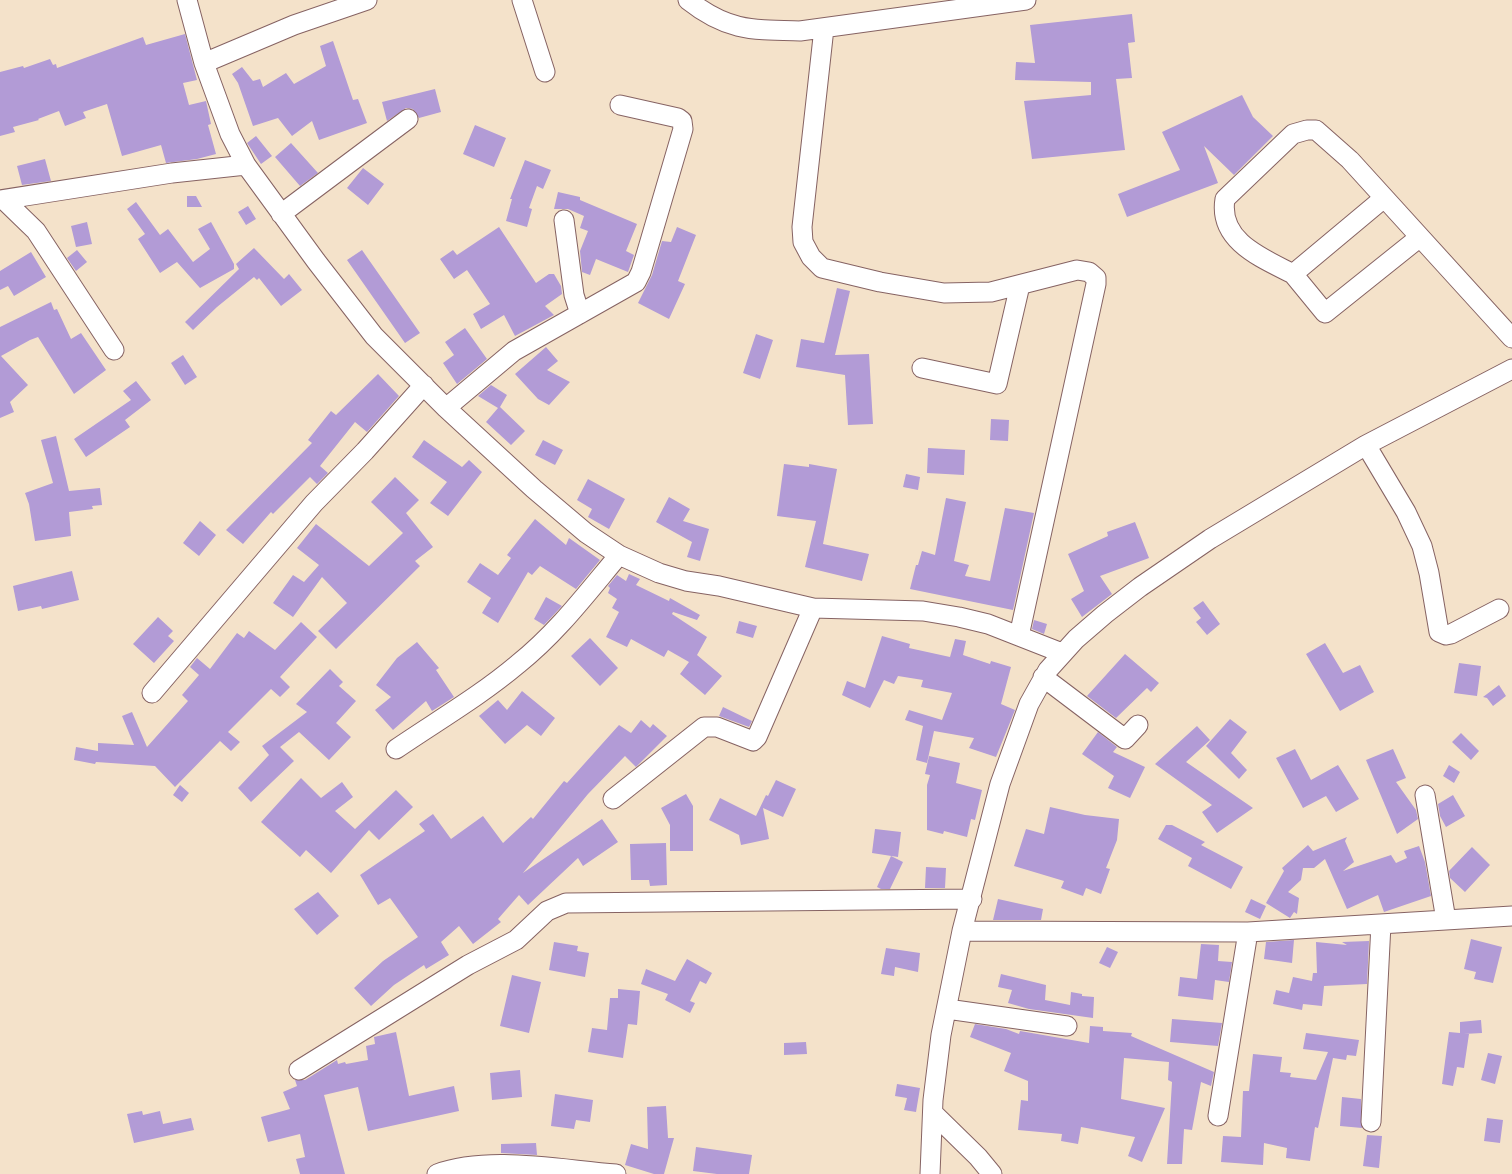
<!DOCTYPE html>
<html>
<head>
<meta charset="utf-8">
<style>
	body { margin:0 }
	canvas { display:block; background:#f4e2ca }
</style>
</head>
<body>
<canvas width="1512" height="1174"></canvas>
<script>
const ctx = document.querySelector('canvas').getContext('2d');
ctx.lineJoin = 'round';
function paint(path, color) {
  ctx.fillStyle = color;
  ctx.fill(path, 'evenodd');
}
function stroke(path, color, width, dash) {
  ctx.strokeStyle = color;
  ctx.lineWidth = width;
  ctx.lineCap = dash ? 'butt' : 'round';
  ctx.setLineDash(dash || []);
  ctx.stroke(path);
}
const building = new Path2D(`
	M1132,14l3,28 -7,1 4,35 -16,1 9,71 -93,9 -8,-58 67,-6v-13l-76,-2 1,-18 19,1 -5,-38z
	M185,34l12,46 -14,3 6,22 17,-4 5,23 -3,1 8,29 -19,5 -31,4 -5,-18 -39,11 -15,-52 -24,8 3,6 -21,8 -6,-15 -21,8 1,1 -26,7 2,5 -15,4v-64l23,-6 1,2 26,-9 3,6 3,-1 1,4 86,-31 3,8z
	M333,41l20,59 5,-1 9,24 -48,17 -7,-19 -20,15 -14,-18 -25,8 -15,-43 -6,-9 10,-7 11,14 7,-2 3,8 23,-14 8,11 32,-18 -6,-20z
	M435,89l6,23 -22,6 -6,-9 -7,-1 -19,13 -5,-19z
	M1242,95l11,22 20,19 -39,39 -30,-29 14,37 -91,34 -9,-23 62,-24 -18,-38z
	M475,125l31,13 -12,29 -31,-13z
	M256,136l16,20 -11,8 -14,-21z
	M291,143l27,30 -18,13 -25,-29z
	M45,159l6,22 -29,4 -5,-19z
	M525,160l26,10 -8,19 -6,-3 -8,22 3,1 -5,18 -21,-6 6,-22h-2z
	M363,168l21,16 -16,21 -21,-17z
	M558,192l22,5v3l57,24 -11,27 8,4 -6,17 -32,-13 -6,16 -8,-3 -2,-21 8,-20 -8,-3 4,-12 -16,-7h-14z
	M187,196h9l6,11h-15z
	M136,202l24,33 8,-6 25,33 17,-13 -12,-20 13,-7 23,42v5l-34,19 -23,-26 -17,11 -22,-34 7,-5 -18,-25z
	M248,206l8,13 -10,6 -8,-13z
	M87,222l5,22 -16,3 -5,-21z
	M499,227l37,56 13,-9h5l7,12 1,8 -17,12 9,9 -39,21 -11,-21 -23,14 -8,-15 17,-10 -23,-34 -13,9 -14,-20 13,-9 4,5z
	M677,227l19,8 -18,46 7,3 -16,35 -31,-16 14,-28 10,-34 9,1z
	M254,248l30,31 5,-5 13,16 -21,16 -22,-28 -2,2 -3,-3 -37,30 -24,23 -8,-8 54,-53 -3,-5z
	M77,250l10,12 -11,9 -9,-13z
	M362,250l58,83 -15,10 -58,-83z
	M31,252l15,25 -32,19 -6,-10 -8,4v-19z
	M837,288l13,3 -15,64 34,-1 4,70 -25,1 -3,-50 -49,-8 5,-28 23,4z
	M51,302l3,8 3,-1 14,30 10,-6 25,37 -32,24 -36,-57 -8,3 -29,16 27,29 -18,17 4,10 -14,6v-91z
	M465,328l22,31 -30,25 -14,-21 11,-8 -9,-13z
	M756,334l17,6 -13,39 -17,-6z
	M546,347l12,14 -11,9 23,12 -21,23 -11,-6 -23,-25z
	M183,355l14,22 -12,8 -14,-22z
	M378,374l21,22 -32,36 -12,-10 -35,44 8,7 -11,11 -7,-7 -37,37 -2,-2 -28,32 -17,-14 86,-87 -4,-3 23,-29 5,4z
	M136,381l15,19 -26,20 5,7 -44,30 -12,-18 57,-39 -8,-9z
	M491,385l16,10 -7,12 25,24 -14,14 -25,-23 12,-14 -20,-12z
	M991,419l18,1 -1,21 -18,-1z
	M56,436l13,55 31,-3 2,17 -10,1 1,3 -24,3 2,24 -36,5 -6,-37 -4,-11 28,-10 -12,-43z
	M424,440l38,27 7,-7 13,12 -34,44 -18,-13 17,-21 -35,-25z
	M543,440l20,10 -8,15 -20,-10z
	M928,448l37,2 -1,25 -37,-2z
	M784,464l25,3v-3l28,5 -14,75 46,10 -7,27 -57,-14 11,-46 -39,-5z
	M906,474l14,3 -2,13 -15,-3z
	M395,477l24,23 -13,13 27,34 -18,14 5,5 -84,83 -18,-18 29,-28 -25,-26 -29,40 -20,-14 20,-28 11,7 15,-17 -22,-17 19,-24 53,42 34,-33 -32,-31z
	M588,479l37,20 -16,30 -21,-12 4,-8 -15,-9z
	M669,497l21,12 -7,12 26,8 -9,32 -13,-4 5,-15 -36,-20z
	M946,498l20,4 -12,59 15,4 -4,11 25,5 15,-73 29,5 -21,97 -103,-21 6,-24h2l4,-14 13,4z
	M535,519l31,26 3,-7 31,22 -24,29 -36,-23 -8,9 -4,-3 -30,51 -16,-10 9,-15 -24,-16 13,-19 18,12 13,-17 -4,-3z
	M200,521l16,14 -17,21 -16,-13z
	M1135,522l14,36 -49,18 12,18 -30,23 -11,-18 13,-8 -16,-37 40,-18 -1,-4z
	M72,571l7,29 -37,9 -1,-3 -23,5 -5,-25z
	M629,574l11,5 -4,6 33,16 1,-3 30,17 -3,5 -24,-8 -1,2 35,23 -10,18 25,21 -17,19 -25,-21 9,-12 -21,-12 -4,7 -33,-18 -4,8 -21,-10 13,-25 -7,-4 5,-9 -9,-6 2,-5 -2,-2 9,-11 9,6z
	M546,597l16,9 -18,19 -10,-6z
	M1203,601l17,23 -13,11 -11,-13 5,-4 -8,-10z
	M158,617l15,14 -5,5 6,5 -20,22 -21,-19z
	M1034,620l13,4 -3,10 -12,-5z
	M739,621l18,5 -4,12 -17,-5z
	M301,622l16,15 -37,40 10,10 -10,10 -9,-8 -43,43 12,10 -9,9 -11,-10 -45,46 -20,-21 -59,-4 -1,2 -21,-4 2,-13 22,4v-8l36,2 -12,-29 10,-4 15,35 41,-46 -6,-6 17,-20 -9,-8 7,-9 13,11 27,-36 7,5 5,-7 26,19z
	M882,636l28,8 -1,4 41,9 5,-18 11,2 -3,14 27,9 1,-3 20,6 -10,37 14,6 -19,47 -27,-9 5,-10 -40,-7 -7,32 -11,-3 7,-34 -18,-6 4,-10 33,10 10,-27 -31,-6 2,-7 -25,-4 -4,8 -10,-4 -14,28 -28,-13 5,-14 18,7z
	M590,638l28,30 -18,18 -29,-30z
	M417,642l22,26 -3,2 18,27 -22,14 -6,-10 -33,29 -18,-20 16,-13 -15,-12 21,-27z
	M1325,643l18,30 17,-8 14,27 -34,19 -34,-57z
	M1125,654l34,29 -8,9 -4,-4 -31,30 -29,-22z
	M1459,663l22,3 -4,30 -23,-3z
	M330,669l13,13 -4,4 17,15 -20,22 15,14 -22,23 -30,-28 -19,15 14,14 -43,41 -13,-14 31,-33 -7,-9 45,-34 -11,-8z
	M1499,685l7,11 -13,10 -6,-8 -4,-1z
	M522,691l33,27 -14,18 -14,-11 -22,19 -26,-28 19,-16 9,10z
	M723,707l29,14 -3,6 -30,-11z
	M1230,719l17,13 -16,21 16,17 -8,9 -33,-33z
	M641,720l9,8 3,-4 14,12 -31,31 -11,-11 -37,38 -65,79 79,-54 16,23 -35,24 -5,-8 -50,47 -9,-10 -21,24 3,3 -28,22 -14,-18 -18,16 8,13 -23,14 -2,-4 -30,20 -23,21 -17,-18 29,-27 35,-24 -28,-39 -12,7 -18,-30 65,-44 -6,-7 14,-10 18,25 32,-23 20,27 28,-26 2,2 31,-38 3,2 52,-58 12,8z
	M1197,726l13,14 -24,22 67,46 -36,25 -15,-21 10,-7 -57,-41z
	M1098,732l19,15 -4,5 32,15 -15,31 -22,-10 6,-12 -32,-22z
	M1461,733l18,18 -8,9 -19,-18z
	M1295,749l16,31 27,-15 21,34 -23,13 -10,-16 -23,12 -27,-50z
	M1393,749l13,29 -10,4 20,28 2,9 -21,15 -31,-74z
	M929,756l31,7 -4,20 26,7 -7,30 -4,-1 -4,18 -23,-6 -1,3 -16,-4v-45l3,-10 -5,-1z
	M1449,765l11,7 -6,11 -11,-7z
	M301,778l20,20 21,-16 11,15 -18,14 20,18 41,-39 17,17 -34,33 -10,-10 -38,43 -25,-23 -6,7 -39,-35z
	M776,780l20,9 -13,28 -20,-9 6,31 -28,6 -2,-10 -30,-15 11,-22 36,18 10,-21 2,1z
	M180,785l9,8 -7,9 -9,-7z
	M686,794l7,12v45h-23v-26l-9,-17z
	M1453,795l12,21 -19,11 -6,-11 -2,-12z
	M1050,807l35,8 34,4 -2,21 -11,28 4,1 -9,25 -15,-6 -3,8 -22,-8 3,-7 -50,-15 12,-37 18,5z
	M1166,825h6l33,17 -4,3 42,22 -12,22 -43,-23 4,-8 -34,-19z
	M875,829l26,3 -3,25 -26,-4z
	M1347,837l-2,4 9,21 -11,9 48,-16 5,8 11,-5 -3,-7 15,-5 6,16 6,34 -47,16 -6,-17 -31,14 -22,-50 -11,9h-11l-2,12 -13,12 11,6 -2,16 -3,-2 -4,6 -24,-15 18,-32 -2,-3 26,-23 5,6z
	M666,843l1,42 -17,1 -1,-6h-18l-1,-36z
	M1472,847l18,18 -25,27 -15,-14 -1,-7z
	M891,856l12,6 -13,27h-9l-4,-2z
	M926,867l20,1 -1,20h-20z
	M318,892l21,24 -22,19 -23,-26z
	M998,899l45,10 -2,11h-48z
	M1251,899l15,7 -6,13 -15,-7z
	M1471,939l31,8 -9,36 -19,-4 2,-7 -12,-3z
	M1294,940l-2,23 -28,-4 2,-17z
	M1369,941l-2,43 -43,2 -2,20 -19,-2 -1,6 -29,-6 3,-14 13,3 4,-16 19,4 1,-8h4l-1,-31 31,3 -5,-3z
	M554,942l24,4 -1,5 12,2 -4,24 -36,-7z
	M1201,944l18,1 -1,16 14,1 -3,20 -14,-2 -2,20 -35,-4 2,-19 17,2z
	M1107,947l11,5 -8,16 -11,-5z
	M886,948l34,5 -2,19 -23,-5 -1,9 -13,-2z
	M687,959l25,14 -6,11 -6,-3 -10,20 5,2 -5,10 -25,-13 3,-6 -27,-10 5,-15 29,12z
	M1001,974l45,11 -1,15 25,5 1,-13 11,2v2l12,1 -1,21 -64,-9 -21,-6 4,-13 -14,-3z
	M512,975l29,7 -12,51 -29,-7z
	M618,989l22,2 -3,34 -9,-1 -5,34 -35,-6 4,-24 15,2 3,-32h8z
	M1172,1019l50,4 -4,23 -48,-4z
	M1481,1020l1,13 -18,1h5l-5,34 -7,-1 -4,19 -11,-2 7,-52 11,1v-11z
	M975,1024l31,5 13,5 1,-3 69,12 1,-17 13,1v4l29,2 -1,3 83,36 -3,14 -10,-4 -9,48 -8,-1 -2,35h-15l5,-82 -4,-2 1,-18 -45,-4 -3,41 44,9 -23,54 -14,-6 7,-19 -54,-10 -3,17 -17,-3 1,-7 -44,-4 3,-30 7,1v-20l-24,-10 7,-18 -41,-16z
	M396,1032l13,64 45,-10 5,25 -91,20 -10,-44 -34,8 21,79h-45l-4,-15 9,-2 -5,-23 -32,8 -7,-25 29,-8 -7,-17 14,-6 -2,-6h10l32,-20 1,4 7,-2 1,2 22,-4 -2,-14 9,-2 -1,-7z
	M1306,1033l53,7 -3,16 -9,-1 -1,5 -13,-2 -15,70 -3,-1 -5,34 -24,-3 1,-10 -23,-5 -1,22 -42,-3 2,-26 18,1 2,-46h6l4,-37 29,3 -2,15 11,1 -1,4 26,3 12,-28 -25,-3z
	M806,1042l1,12 -23,1v-12z
	M1488,1053l14,3 -7,28 -14,-4z
	M520,1070l2,27 -30,3 -2,-27z
	M897,1084l23,4 -4,24 -12,-2 3,-12 -12,-2z
	M555,1094l38,6 -3,22 -14,-2 -2,9 -23,-3z
	M1342,1097l19,2 1,29 -22,-2z
	M666,1106l2,32h6l-10,36h-10l-29,-9 6,-21 17,5 -1,-42z
	M142,1111l1,4 17,-4 3,13 28,-6 3,12 -60,13 -7,-29z
	M1487,1118l16,2 -3,23 -16,-2z
	M1367,1135l15,1 -3,32 -16,-2z
	M536,1143l1,12 -36,-2v-9z
	M696,1147l56,8 -3,19h-32l-24,-3z`);
const minor = new Path2D(`
	M187,0l17,63 26,71 16,31 70,96 58,75 72,72 88,81 52,44 33,22 40,18 27,8 33,5 94,22 110,3 36,6 29,7 74,29
	M522,0l23,72
	M688,0c39,31 64,30 112,31l226,-31
	M824,28l-22,199 1,15 8,15 11,11 58,14 64,11 47,-1 86,-22 12,2 7,6v6l-77,352
	M204,63l90,-38 73,-25
	M1384,198l-91,76 32,39 95,-76
	M0,200l172,-27 74,-8
	M4,200l32,31 78,119
	M281,214l127,-95
	M564,220l10,75 6,19
	M1293,274c-31,-16 -75,-33 -68,-75l68,-65 14,-4h9l34,30 162,178
	M922,368l75,16 23,-99
	M446,408l68,-57 122,-69 5,-10 42,-143 -1,-8 -4,-3 -58,-13
	M1366,445l40,67 16,34 7,27 10,59 7,3 5,-1 48,-25
	M1043,677l82,62 13,-14
	M152,693l162,-190 51,-52 59,-66
	M396,749c41,-28 84,-53 122,-85 39,-31 69,-71 101,-109
	M1425,795l21,125
	M613,799l91,-72h13l36,14 4,-4 56,-129
	M962,931l286,1 264,-16
	M947,1009l120,17
	M299,1070l169,-105 48,-25 31,-29 19,-8 406,-4
	M933,1113l45,44 14,17
	M1218,1116l30,-184
	M1371,1122l10,-198
	M437,1174c51,-19 124,-4 179,0
	M930,1174l3,-74 8,-65 21,-104 38,-147 29,-80 19,-34 28,-31 29,-25 35,-27 70,-48 156,-94 146,-76`);
paint(building, '#b29bd6');
stroke(minor, '#866363', 21);
stroke(minor, '#fff', 19);
</script>
</body>
</html>
